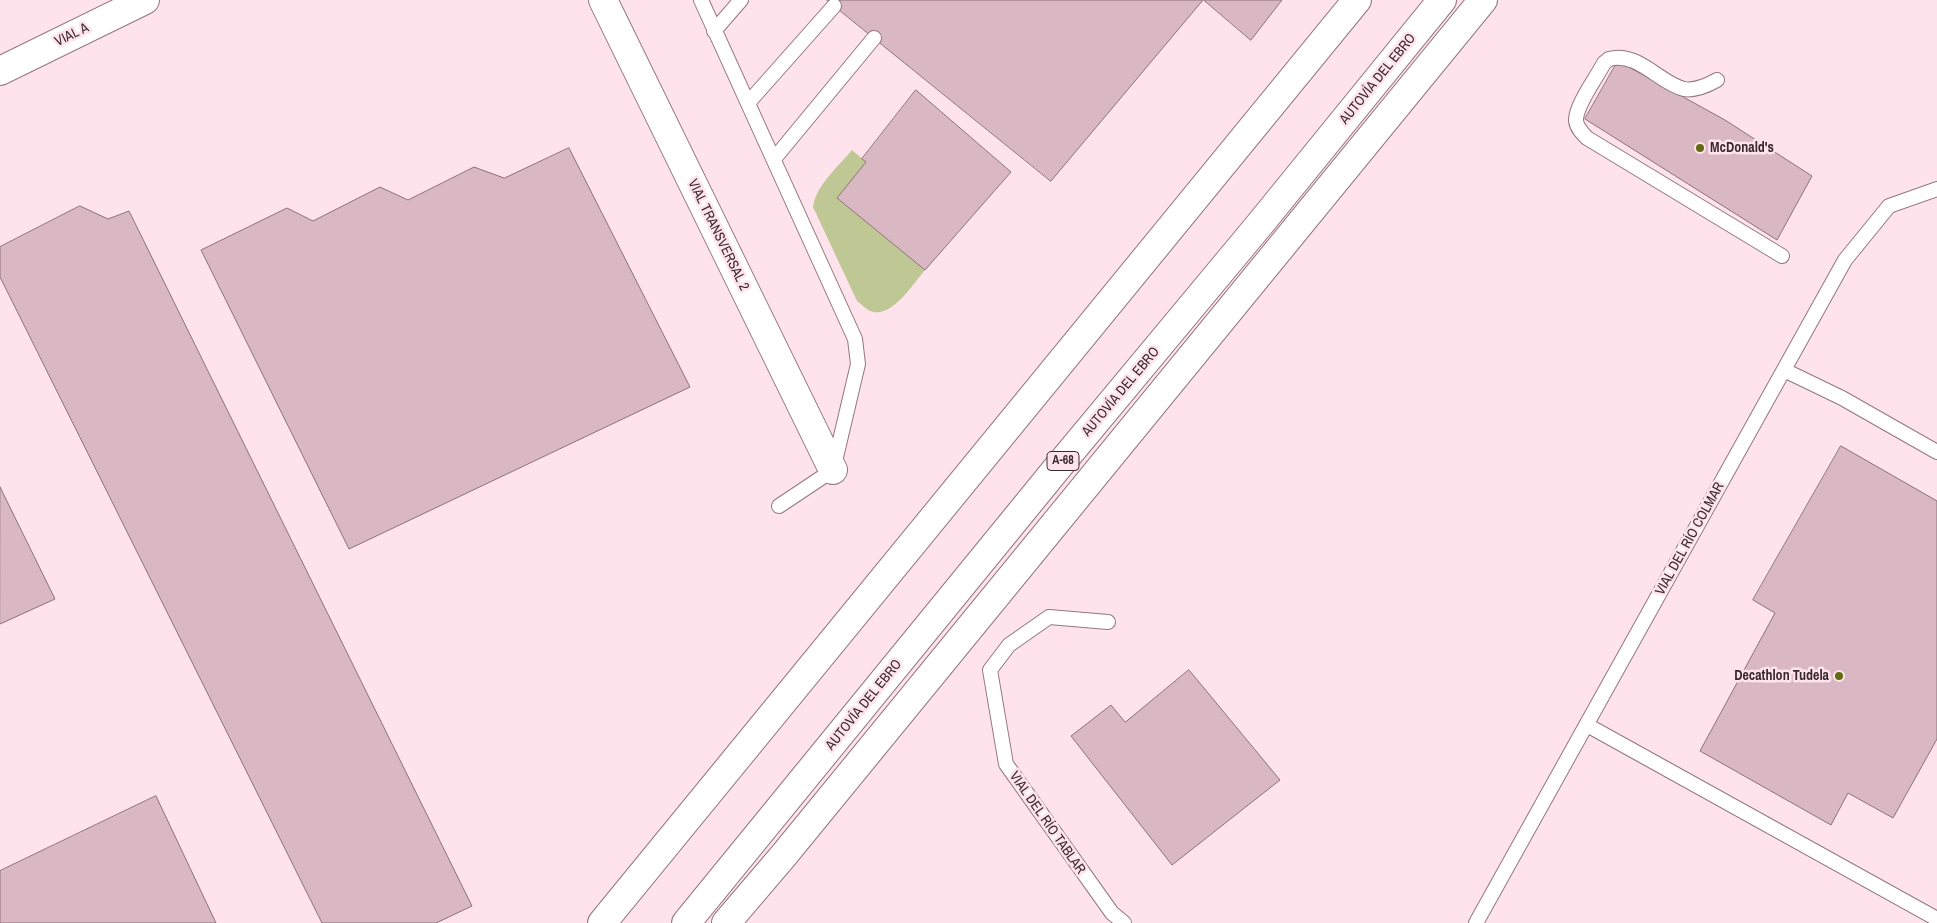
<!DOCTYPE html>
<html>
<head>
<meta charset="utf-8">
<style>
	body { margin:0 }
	canvas { display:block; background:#ffe3ec }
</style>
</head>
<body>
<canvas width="1937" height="923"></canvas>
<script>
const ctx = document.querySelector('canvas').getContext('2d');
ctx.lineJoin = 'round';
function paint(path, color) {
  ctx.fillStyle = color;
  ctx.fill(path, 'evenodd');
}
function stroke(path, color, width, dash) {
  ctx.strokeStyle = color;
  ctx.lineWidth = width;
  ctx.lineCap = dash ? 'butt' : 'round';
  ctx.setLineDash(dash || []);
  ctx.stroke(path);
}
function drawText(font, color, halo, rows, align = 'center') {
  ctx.font = font + ' "Archivo Narrow",sans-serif';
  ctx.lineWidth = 5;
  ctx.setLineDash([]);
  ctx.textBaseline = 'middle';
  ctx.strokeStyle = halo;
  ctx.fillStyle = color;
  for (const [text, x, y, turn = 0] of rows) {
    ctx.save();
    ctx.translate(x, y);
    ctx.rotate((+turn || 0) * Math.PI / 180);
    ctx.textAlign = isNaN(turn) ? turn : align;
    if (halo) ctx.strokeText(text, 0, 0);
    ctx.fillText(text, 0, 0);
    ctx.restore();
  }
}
const green = new Path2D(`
	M852,150l14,12 -29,36 88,72c-12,14 -34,50 -55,41 -4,-2 -9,-7 -13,-10l-44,-94c3,-22 25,-40 39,-57z`);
const building = new Path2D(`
	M827,0h376l-152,181z
	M1204,0h78l-31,40z
	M1618,61l107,59 87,56 -35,64 -192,-121z
	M916,90l95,82 -86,98 -88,-72 29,-36 -4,-3z
	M569,148l121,239 -341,162 -148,-299 86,-42 26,13 67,-34 28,13 66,-33 30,11z
	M80,206l28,13 21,-8 343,695 -36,17h-114l-322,-646v-30z
	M1841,446l96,55v238l-44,79 -45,-25 -17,32 -131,-74 75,-138 -22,-13z
	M0,487l55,112 -55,25z
	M1189,670l91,110 -108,85 -101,-129 40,-31 14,17z
	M156,796l60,127h-216v-52z`);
const service = new Path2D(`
	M701,0l154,339 3,25 -25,106 -54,36
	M714,31l27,-31
	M1717,80c-9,5 -22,11 -33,9 -25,-6 -46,-38 -75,-30l-5,4c-7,14 -29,43 -28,58 1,7 6,12 11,17l195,118
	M748,103l86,-97
	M774,159l100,-121
	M1784,370l58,28 95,54
	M1108,622l-59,-5 -40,28 -19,25 16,94 106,149 12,10
	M1587,725l350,194
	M1476,923l369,-663 44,-54 48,-17`);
const minor = new Path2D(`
	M603,0l230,470
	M0,71l145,-71`);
const motorway = new Path2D(`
	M602,923l755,-923
	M686,923l372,-456 202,-243 182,-224
	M726,923l58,-68 699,-855`);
const markers = [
	[1700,148,5,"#606a0f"],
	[1839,676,5,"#606a0f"]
];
const shields = [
	[1063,461,32]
];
const shieldNames = [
	["A-68",1063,461]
];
const streetNames = [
	["VIAL A",72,35,-26],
	["AUTOVÍA DEL EBRO",1378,79,-51],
	["VIAL TRANSVERSAL 2",718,235,64],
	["AUTOVÍA DEL EBRO",1121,392,-50],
	["VIAL DEL RÍO COLMAR",1690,539,-61],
	["AUTOVÍA DEL EBRO",864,705,-51],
	["VIAL DEL RÍO TABLAR",1047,823,55]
];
const poiNames = [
	["McDonald's",1710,148],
	["Decathlon Tudela",1829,676,"right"]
];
paint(green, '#bfc895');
paint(building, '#d9b8c3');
stroke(building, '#8e707a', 1);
stroke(service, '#947680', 16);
stroke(minor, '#947680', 30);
stroke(motorway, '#947680', 30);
stroke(service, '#fff', 14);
stroke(minor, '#fff', 28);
stroke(motorway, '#fff', 28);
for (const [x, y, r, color] of markers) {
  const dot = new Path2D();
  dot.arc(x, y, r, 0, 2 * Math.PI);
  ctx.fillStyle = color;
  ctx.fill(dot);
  stroke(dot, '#ffe3ec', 2);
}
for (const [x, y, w] of shields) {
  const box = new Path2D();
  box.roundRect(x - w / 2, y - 9.5, w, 19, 4);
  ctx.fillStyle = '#ffe3ec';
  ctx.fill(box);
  stroke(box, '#382b2f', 1);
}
drawText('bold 12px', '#382b2f', null, shieldNames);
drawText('14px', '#382b2f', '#ffe3ec', streetNames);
drawText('bold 14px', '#382b2f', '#ffe3ec', poiNames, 'left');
</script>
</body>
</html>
